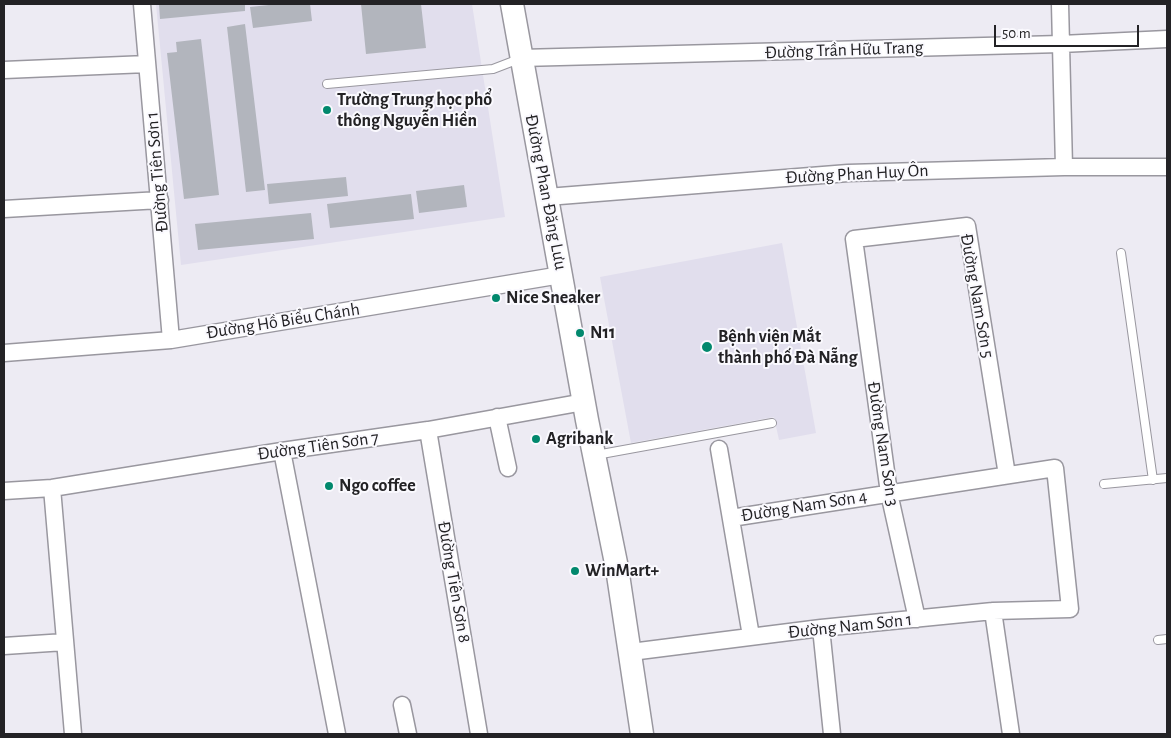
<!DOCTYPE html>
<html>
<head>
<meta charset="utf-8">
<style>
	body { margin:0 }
	#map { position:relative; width:1171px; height:738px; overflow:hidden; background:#edebf3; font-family:"Alegreya Sans",sans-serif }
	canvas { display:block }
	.frame { position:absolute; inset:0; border:5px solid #232225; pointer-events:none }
	.scale { position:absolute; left:994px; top:25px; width:145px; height:22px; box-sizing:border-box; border:2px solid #232225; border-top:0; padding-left:6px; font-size:15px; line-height:18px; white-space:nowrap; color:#232225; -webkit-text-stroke:4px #faf9fe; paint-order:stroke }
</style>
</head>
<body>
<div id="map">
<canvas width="1171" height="738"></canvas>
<div class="frame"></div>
<div class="scale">50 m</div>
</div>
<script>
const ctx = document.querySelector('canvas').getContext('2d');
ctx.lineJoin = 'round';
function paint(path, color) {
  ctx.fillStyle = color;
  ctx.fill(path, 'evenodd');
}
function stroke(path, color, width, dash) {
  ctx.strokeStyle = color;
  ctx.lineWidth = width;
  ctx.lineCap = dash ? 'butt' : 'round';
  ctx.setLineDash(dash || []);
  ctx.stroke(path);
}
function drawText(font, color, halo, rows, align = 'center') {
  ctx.font = font + ' "Alegreya Sans",sans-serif';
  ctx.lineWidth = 4;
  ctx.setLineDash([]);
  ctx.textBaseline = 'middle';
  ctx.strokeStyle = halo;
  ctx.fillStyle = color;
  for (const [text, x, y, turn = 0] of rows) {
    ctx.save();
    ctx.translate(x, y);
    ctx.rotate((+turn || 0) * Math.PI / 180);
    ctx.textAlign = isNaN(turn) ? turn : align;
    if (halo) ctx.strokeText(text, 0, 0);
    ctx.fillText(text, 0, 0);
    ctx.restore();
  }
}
const built = new Path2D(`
	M156,4h316l33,213 -324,48z
	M782,243l34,190 -37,7 -5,-23 -143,26 -31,-166z`);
const building = new Path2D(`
	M159,4h86v7l-85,8z
	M278,4h32l2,17 -59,7 -3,-21z
	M361,4h60l5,44 -60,6z
	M245,24l20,166 -19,2 -19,-165z
	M201,39l18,156 -35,4 -17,-146 10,-1 -1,-10z
	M346,177l2,19 -79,8 -2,-20z
	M464,185l3,22 -48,6 -3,-22z
	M411,194l3,25 -84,9 -3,-24z
	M311,213l3,26 -116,11 -3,-26z`);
const lane = new Path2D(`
	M327,84l166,-15 26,-10
	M1121,253l32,227
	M596,455l176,-32
	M1104,484l63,-6
	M1158,640l9,-1`);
const street = new Path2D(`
	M142,4l29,336
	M1060,4l4,163
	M521,58l540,-14 106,-5
	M4,70l143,-6
	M547,197l301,-24 216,-6h103
	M4,209l156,-9
	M4,353l167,-13 390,-65
	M497,417l11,51
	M428,430l51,304
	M719,449l32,187
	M282,451l55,283
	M52,488l21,246
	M4,491l48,-3 230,-37 146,-21 156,-28
	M993,611l18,123
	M917,619l-28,-126 -35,-254 113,-13 40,249
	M821,628l11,106
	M4,646l61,-4
	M631,652l190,-24 172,-17 77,-2 -15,-141 -324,50
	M402,705l6,29`);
const secondary = new Path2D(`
	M512,4l75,416 30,148 25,166`);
const markers = [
	[327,110,5,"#02886d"],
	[496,298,5,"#02886d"],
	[580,333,5,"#02886d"],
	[707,347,6,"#02886d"],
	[536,439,5,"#02886d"],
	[329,486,5,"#02886d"],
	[575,571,5,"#02886d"]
];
const streetNames = [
	["Đường Trần Hữu Trang",844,50,-2],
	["Đường Tiên Sơn 1",157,172,-95],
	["Đường Phan Huy Ôn",857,174,-3],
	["Đường Phan Đăng Lưu",546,192,79],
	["Đường Nam Sơn 5",977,296,80],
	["Đường Hồ Biểu Chánh",283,321,-9],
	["Đường Nam Sơn 3",883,444,81],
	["Đường Tiên Sơn 7",318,446,-8],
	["Đường Nam Sơn 4",804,506,-9],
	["Đường Tiên Sơn 8",454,582,80],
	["Đường Nam Sơn 1",850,626,-6]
];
const poiNames = [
	["Trường Trung học phổ",337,100],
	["thông Nguyễn Hiền",337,121],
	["Nice Sneaker",506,298],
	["N11",590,333],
	["Bệnh viện Mắt",718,337],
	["thành phố Đà Nẵng",718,358],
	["Agribank",546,439],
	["Ngo coffee",339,486],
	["WinMart+",585,571]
];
paint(built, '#e1deed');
paint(building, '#b2b5bd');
stroke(lane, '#99979f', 10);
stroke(street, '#99979f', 19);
stroke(secondary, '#99979f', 25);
stroke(lane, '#fff', 8);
stroke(street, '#fff', 16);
stroke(secondary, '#fff', 22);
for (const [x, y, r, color] of markers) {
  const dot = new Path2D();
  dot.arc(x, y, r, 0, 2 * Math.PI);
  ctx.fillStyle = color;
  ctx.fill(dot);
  stroke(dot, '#faf9fe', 2);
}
drawText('18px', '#232225', '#faf9fe', streetNames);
drawText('bold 18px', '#232225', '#faf9fe', poiNames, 'left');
</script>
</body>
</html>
